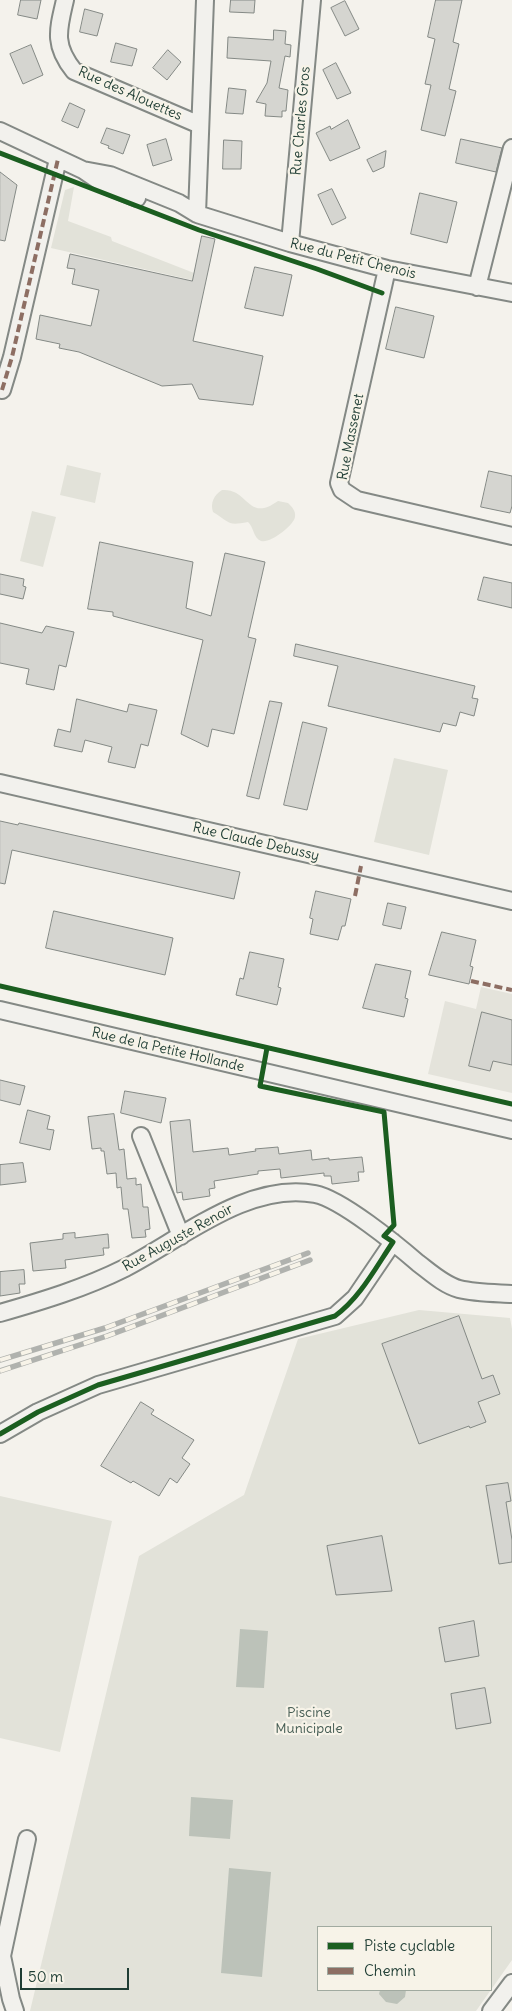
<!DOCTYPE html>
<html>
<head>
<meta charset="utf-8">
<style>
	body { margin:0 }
	#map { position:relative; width:512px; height:2011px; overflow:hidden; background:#f4f2ec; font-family:Delius,sans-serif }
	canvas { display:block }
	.legend { position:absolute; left:317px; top:1926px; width:175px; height:65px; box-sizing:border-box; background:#f7f3e8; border:1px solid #a1aaa0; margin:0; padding:6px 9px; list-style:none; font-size:15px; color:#1f3d34 }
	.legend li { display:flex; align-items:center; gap:10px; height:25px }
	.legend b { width:25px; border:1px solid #a1aaa0 }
	.scale { position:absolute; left:20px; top:1968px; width:109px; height:22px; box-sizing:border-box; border:2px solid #1f3d34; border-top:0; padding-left:6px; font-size:15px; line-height:18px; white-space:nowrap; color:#1f3d34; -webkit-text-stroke:4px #f7f3e8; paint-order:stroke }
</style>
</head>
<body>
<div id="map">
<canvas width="512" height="2011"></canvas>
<ul class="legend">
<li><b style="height:6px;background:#1b5e20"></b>Piste cyclable</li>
<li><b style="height:6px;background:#8d6e63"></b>Chemin</li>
</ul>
<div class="scale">50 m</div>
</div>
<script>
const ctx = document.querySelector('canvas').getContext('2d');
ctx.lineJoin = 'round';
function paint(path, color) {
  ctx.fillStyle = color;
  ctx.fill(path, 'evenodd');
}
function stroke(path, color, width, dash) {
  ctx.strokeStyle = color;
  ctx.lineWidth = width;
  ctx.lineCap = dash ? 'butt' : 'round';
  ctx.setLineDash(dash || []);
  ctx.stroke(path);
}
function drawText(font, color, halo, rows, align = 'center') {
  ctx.font = font + ' Delius,sans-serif';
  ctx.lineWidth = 4.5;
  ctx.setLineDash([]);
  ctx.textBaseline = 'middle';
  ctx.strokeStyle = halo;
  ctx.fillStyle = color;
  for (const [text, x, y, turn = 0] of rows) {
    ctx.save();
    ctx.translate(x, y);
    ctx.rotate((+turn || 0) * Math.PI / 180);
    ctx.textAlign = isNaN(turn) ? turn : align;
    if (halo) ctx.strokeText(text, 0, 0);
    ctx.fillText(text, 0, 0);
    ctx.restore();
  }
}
const built = new Path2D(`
	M481,987l31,7v99l-84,-19 17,-73 31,8z`);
const green = new Path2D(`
	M74,187l-6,34 43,16 1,4 82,32 -2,7 -141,-32 14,-58z
	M67,465l34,8 -6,30 -35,-8z
	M222,490c27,-2 25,33 56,11l10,2c4,4 8,8 7,14 -1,8 -25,27 -34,24 -8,-3 -7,-14 -13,-19 -21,4 -17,1 -35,-10 -3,-9 1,-17 9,-22z
	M32,511l24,6 -13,50 -23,-6z
	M394,758l54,12 -19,85 -55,-13z
	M419,1310l91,8 2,11v631l-36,51h-446l109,-455 105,-61 54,-156zM318,1927h173v63h-173z
	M0,1496l112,25 -52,231 -60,-14z`);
const water = new Path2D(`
	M240,1629l28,2 -4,57 -28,-1z
	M191,1797l42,3 -3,39 -41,-3z
	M229,1868l42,4 -9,105 -41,-4z
	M380,1990h26l-1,7 -8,7 -11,-2 -7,-8z`);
const building = new Path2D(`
	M21,0h20l-4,19 -19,-4z
	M231,0h24l-1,13 -24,-1z
	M436,0h26l-9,42 6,2 -10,45 7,2 -11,45 -24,-6 10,-45 -6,-1 10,-45 -7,-2z
	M345,1l14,28 -14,7 -14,-28z
	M85,9l18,5 -6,22 -17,-4z
	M274,30l12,1 -1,13 6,1 -1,12 -5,-1 -6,32 9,2 -2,21h-4v6l-17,-1 1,-12 -10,-2 11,-19 4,-22 -44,-3 1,-21 45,3z
	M116,43l21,6 -5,17 -21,-4z
	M31,45l12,30 -20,9 -13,-30z
	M168,50l13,12 -14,18 -14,-12z
	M336,63l15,30 -14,6 -14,-29z
	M229,88l17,2 -3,24 -17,-1z
	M70,103l15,7 -7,18 -16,-7z
	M348,120l12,28 -30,13 -14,-28 14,-7 1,3z
	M107,128l23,7 -7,19 -15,-6 1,-2 -8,-3z
	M166,139l6,21 -19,6 -6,-21z
	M461,139l41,9 -6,24 -40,-9z
	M224,140l18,1 -1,28h-18z
	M386,151l-2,16 -11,5 -6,-12z
	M0,172l17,13 -12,56 -5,-1z
	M332,189l14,29 -14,7 -14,-30z
	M420,193l37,9 -10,41 -36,-9z
	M202,236l13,3 -22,102 70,15 -10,49 -54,-6 -7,-15 -30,2 -83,-34 -20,-4 1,-4 -24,-5 4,-24 51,11 8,-36 -27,-6 3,-15 -8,-1 3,-14 122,27z
	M255,267l37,8 -9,41 -38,-8z
	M396,307l38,9 -10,42 -38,-9z
	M489,471l23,5v30l-2,7 -29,-6z
	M100,542l93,20 -7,46 25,8 14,-63 40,9 -17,75 8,2 -22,95 -22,-5 -4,18 -27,-13 22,-94 -90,-24v-4l-25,-3z
	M0,574l24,5 -1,7 3,1 -3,12 -23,-5z
	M484,577l28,6v25l-34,-8z
	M0,623l42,10 4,-7 28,6 -8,35 -7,-2 -5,25 -28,-6 3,-15 -29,-6z
	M296,644l179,42 -3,12 6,1 -4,17 -14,-4 -4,14 -13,-3 -3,9 -112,-26 10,-40 -44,-10z
	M77,699l50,13 2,-8 28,6 -9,36 -7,-2 -6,24 -27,-6 4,-15 -27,-7 -3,12 -28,-6 4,-17 12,3z
	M270,701l12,2 -23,96 -12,-3z
	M303,722l24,6 -20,82 -23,-5z
	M0,821l18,4 1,-2 221,49 -6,27 -222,-49 -7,34 -5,-1z
	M316,891l35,8 -6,27h-3l-4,14 -28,-6 3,-15 -3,-1z
	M388,903l18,4 -5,22 -18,-4z
	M54,911l119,27 -8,37 -119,-27z
	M442,932l34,8 -6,26 3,1 -4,17 -40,-9z
	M250,952l34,7 -6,28 3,1 -4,17 -41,-10 4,-17 3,1z
	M376,964l35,7 -6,27 3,1 -4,18 -41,-9z
	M482,1012l30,8v45l-19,-4 -3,10 -21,-5z
	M0,1080l25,6 -5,19 -20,-5z
	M125,1091l41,7 -5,25 -40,-10z
	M28,1110l22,6 -3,13 7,1 -4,20 -30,-7z
	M114,1114l5,36 5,-1 3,30 9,-1v7l5,-1 2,23h5l2,22 -5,1 1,7 -14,1 -4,-29h-5l-2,-22 -4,1 -1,-15 -9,1 -3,-23h-3v-3l-9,1 -4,-32z
	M190,1120l3,32 35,-4 1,7 27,-4 -1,-2 23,-2 1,7 32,-4 1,10 17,-2v2l33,-3 2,15h-6l1,9 -27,3 -1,-8h-7v-3l-43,5 -1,-9 -22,2v3l-44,7 1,7 -6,1 1,7 -27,4 -1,-8 -5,1 -7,-71z
	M23,1163l3,19 -26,3v-20z
	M75,1233v5l33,-4 1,14h-6l1,7 -39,5 1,8 -33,3 -3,-28 33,-4v-5z
	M24,1270l1,14h-6l1,9 -20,3v-24z
	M459,1316l23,63 11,-4 7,19 -22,8 8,20 -16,6 -1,-2 -50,18 -37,-100z
	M141,1402l13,8 -3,4 43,26 -12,18 8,6 -13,19 -7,-5 -11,18 -26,-15 -2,2 -30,-17z
	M508,1483l3,18 -5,1 6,38v22l-13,2 -13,-78z
	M382,1536l10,55 -56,4 -9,-49z
	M474,1621l5,35 -34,6 -6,-34z
	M485,1688l6,35 -35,6 -5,-35z`);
const minor = new Path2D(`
	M65,0c-7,30 -12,45 9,71l126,54
	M0,131l83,39 22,15 32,13
	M83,170l27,5 69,28 18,11 93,29 97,26 125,24
	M197,214l8,-214
	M290,243l22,-243
	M387,269l-48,214 3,7 15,10 155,36
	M477,287l35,-139
	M2,390l10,-33 46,-198
	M0,783l512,118
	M0,1010l512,120
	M141,1136l40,100
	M0,1313c42,-12 85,-25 125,-45 55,-28 123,-87 190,-74 26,5 81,50 103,69 12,9 26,22 41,26 16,4 36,4 53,5
	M0,1434l38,-22 60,-27 237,-69 20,-18 38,-56
	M15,2011l-4,-12 -9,-43 25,-117
	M491,2011l21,-28`);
const rail = new Path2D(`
	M0,1360l105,-32 203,-75
	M0,1371l107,-35 203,-76`);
const quiet = new Path2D(`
	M2,390l10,-33 46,-198
	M355,896l6,-30
	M471,981l41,9`);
const cycleway = new Path2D(`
	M0,153l199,77 118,39 65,24
	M0,986l512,118
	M0,1434l38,-22 60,-27 237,-69c25,-18 41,-49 58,-74l-9,-6 10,-11 -10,-113 -124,-26 7,-38`);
const streetNames = [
	["Rue des Alouettes",130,94,24],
	["Rue Charles Gros",301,121,-85],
	["Rue du Petit Chenois",353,259,14],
	["Rue Massenet",351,437,-79],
	["Rue Claude Debussy",256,842,13],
	["Rue de la Petite Hollande",168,1050,13],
	["Rue Auguste Renoir",178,1238,-29]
];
const parkNames = [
	["Piscine",309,1713],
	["Municipale",309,1729]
];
paint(built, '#e4e3db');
paint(green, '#e2e2d9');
paint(water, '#bcc2b9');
paint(building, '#d5d5d0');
stroke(building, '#848985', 1);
stroke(minor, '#848985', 20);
stroke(minor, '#f2f1ed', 16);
stroke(rail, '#b0b2ae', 5.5);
stroke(rail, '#f7f3e8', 4, [11]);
stroke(quiet, '#8d6e63', 4, [8, 4]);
stroke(cycleway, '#1b5e20', 5);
drawText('14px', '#1f3d34', '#f7f3e8', streetNames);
drawText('14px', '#435b52', '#f7f3e8', parkNames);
</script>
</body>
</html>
